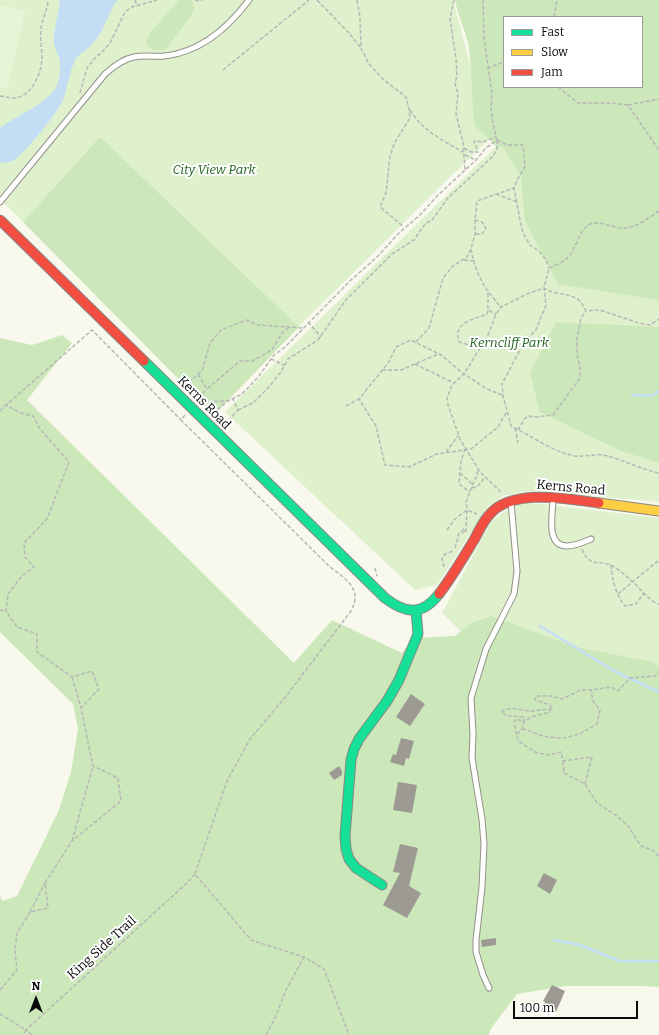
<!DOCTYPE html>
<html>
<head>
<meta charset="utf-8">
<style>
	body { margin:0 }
	#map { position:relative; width:659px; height:1035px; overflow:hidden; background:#f9f8ed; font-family:Bitter,serif }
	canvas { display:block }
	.legend { position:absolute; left:503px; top:16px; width:140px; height:72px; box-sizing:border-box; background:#fff; border:1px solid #9d9d9d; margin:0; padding:5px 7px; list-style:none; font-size:12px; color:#0a0a0a }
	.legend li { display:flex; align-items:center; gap:8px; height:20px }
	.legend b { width:20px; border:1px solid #9d9d9d }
	.north { position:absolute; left:16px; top:979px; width:40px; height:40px; -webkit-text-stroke:3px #fff; paint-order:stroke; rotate:0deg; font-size:11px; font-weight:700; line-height:16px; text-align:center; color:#0a0a0a }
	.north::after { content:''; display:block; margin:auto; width:14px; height:18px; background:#0a0a0a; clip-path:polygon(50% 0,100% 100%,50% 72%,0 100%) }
	.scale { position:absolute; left:513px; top:1001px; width:125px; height:18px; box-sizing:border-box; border:2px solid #0a0a0a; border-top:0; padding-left:5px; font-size:12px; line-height:14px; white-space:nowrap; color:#0a0a0a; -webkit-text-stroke:3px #fff; paint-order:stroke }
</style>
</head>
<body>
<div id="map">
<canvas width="659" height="1035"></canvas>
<ul class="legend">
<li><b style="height:5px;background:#16e098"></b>Fast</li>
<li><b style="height:5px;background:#ffcf43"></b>Slow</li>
<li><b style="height:5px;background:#f24e42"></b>Jam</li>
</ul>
<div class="north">N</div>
<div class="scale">100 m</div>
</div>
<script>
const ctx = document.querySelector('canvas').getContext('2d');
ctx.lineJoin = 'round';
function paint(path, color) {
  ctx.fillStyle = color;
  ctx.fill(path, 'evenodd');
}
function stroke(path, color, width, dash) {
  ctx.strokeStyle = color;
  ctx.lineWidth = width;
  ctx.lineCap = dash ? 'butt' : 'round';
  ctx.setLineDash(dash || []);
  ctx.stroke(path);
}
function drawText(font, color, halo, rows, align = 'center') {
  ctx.font = font + ' Bitter,serif';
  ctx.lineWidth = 4;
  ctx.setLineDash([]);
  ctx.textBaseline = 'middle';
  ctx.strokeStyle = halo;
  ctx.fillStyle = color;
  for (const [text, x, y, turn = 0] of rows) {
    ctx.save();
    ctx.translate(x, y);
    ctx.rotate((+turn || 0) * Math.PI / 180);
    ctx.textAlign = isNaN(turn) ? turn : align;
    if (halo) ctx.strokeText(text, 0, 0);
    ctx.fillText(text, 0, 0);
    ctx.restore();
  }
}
const green = new Path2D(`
	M0,0h453l37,138 -276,272 -214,-211z
	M659,0v502l-111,-10 -22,-1 -23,5 -15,10 -51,79 -22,5 -190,-178 332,-325h85v-70z
	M523,503l19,1 117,14v304l-217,-209 49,-91 14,-11z`);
const forest = new Path2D(`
	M179,0h11l3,1 1,7 -4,9 -25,33h-9l-7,-2 -3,-6 4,-9z
	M455,0h204v300l-101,-16 -33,-63 -4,-44 -18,-30h-6l-23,-22c-2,-25 -2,-52 -5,-77 -3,-17 -11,-31 -14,-48zM504,17h138v70h-138z
	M100,137l199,190 -85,88 -191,-193z
	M556,322l103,5v136l-38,-12 -81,-39 -10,-39z
	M62,335l10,8 -45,57 267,263 38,-43 70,33 11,-15 42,-2 16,-13 21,-7 84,31 76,15 7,4v321l-15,-1h-78l-49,8 -27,36 -1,5h-489v-140l2,6 15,-5 41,-84 13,-40 7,-43 -5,-25 -73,-72v-294l32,7z`);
const pitch = new Path2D(`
	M0,5l25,6 -18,78 -7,-2z`);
const water = new Path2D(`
	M60,0h58l-4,4c-6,12 -11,28 -20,38 -4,6 -11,9 -16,14 -8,9 -10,32 -15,44 -6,13 -39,55 -51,61 -4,2 -8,2 -12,1v-34c17,-13 39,-20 53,-36 7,-8 9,-26 6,-35 -3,-7 -6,-13 -5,-21 1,-12 5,-24 6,-36z`);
const stream = new Path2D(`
	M632,395l20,1 7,-5
	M540,626l76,46 43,20
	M554,940l26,5 39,16h40`);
const building = new Path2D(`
	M411,694l14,10 -15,22 -14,-9z
	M401,738l13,3 -5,18 -3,-1 -2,8 -14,-4 3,-8 3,1z
	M339,766l3,5v4l-8,5 -5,-7z
	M398,782l19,3 -5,28 -19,-3z
	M400,844l18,4 -9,38 12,7 -14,25 -24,-13 17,-32 -7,-1z
	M544,873l13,7 -7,14 -13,-8z
	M496,938v7l-14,2 -1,-7z
	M552,985l13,6 -9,21 -4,-2 -2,5 -9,-4 4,-9 -2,-1z`);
const path = new Path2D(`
	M135,0l2,5
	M195,0l4,1 3,-1
	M317,0l32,33 12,15
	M357,0l3,17 1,31 8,16 15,16 22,17 3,12 1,9 -16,26 -4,12 -4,37 -6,14 24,20
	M454,0l-4,19 6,40 1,16 -2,9 3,10 -2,20 7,28 2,28
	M554,17l3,-17
	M487,68l17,-6
	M223,70l86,-70
	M558,87l20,16h32l18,2 31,45
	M80,93l7,-25 8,-10 7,-6 8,-9 15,-31 7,-5 25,-7
	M0,96c4,0 8,2 12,2 19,1 29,-24 30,-39 0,-10 -2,-19 -1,-28 0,-11 7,-21 7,-31
	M628,105l31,-6
	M410,110c12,20 33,31 53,42
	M497,140l10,5h16l2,22 -8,13 -3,8 6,32 3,13 7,12 9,6 7,9 3,8
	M464,148l7,4h7l-4,-11 9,1 13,-5
	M465,155l11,5
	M496,194l21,8
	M659,211c-11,7 -22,17 -36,17 -10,0 -24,-8 -33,-4 -10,5 -14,23 -20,31 -4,6 -14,10 -21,13l-5,20 2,17 -10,25 -12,12 -22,42 1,12 8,30c19,9 44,27 64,30 9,1 19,-2 28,-1 19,4 37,14 56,18
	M475,220l7,2 4,6 -4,6h-7
	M471,249c5,26 13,39 30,58
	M464,260l10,1
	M488,293v17l8,4
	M308,322l13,15
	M486,339l10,7h26
	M416,342l13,-14 14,-50 10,-12 14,-9 4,-8 4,-15v-14l2,-19 37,-13
	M479,348l-20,-6c-6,-20 13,-22 28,-28l1,-4
	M271,359l13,6
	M415,364l39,19
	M382,370h19l37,-16
	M198,374l9,15 33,-28h12l20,-11 10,-17 7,-6
	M184,386l18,-15 8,-28 11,-13 25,-10 11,5 45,3
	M502,395l-15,-6 -23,-15 -23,-19 -30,-15 -15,7 -7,15 -30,37 17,27 9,39 24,2 28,-13 34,-5 27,-22 9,-16
	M198,398l9,-9
	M202,402l26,-1 14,-7 17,-18 14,-20 12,-9 67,-68 24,-21 24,-26 20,-17 16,-18 40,-37 10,-12 11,-8 -4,-17 -2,-15 1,-14 -8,-56 -1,-38
	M346,406l13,-7
	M238,410l15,-7 15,-15 13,-16 7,-13 30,-19 27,-39 47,-47 22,-14 11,-16 8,-5 14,-20 44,-41 6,-8v-10
	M0,411l6,-6
	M213,414l13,-12
	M185,415l-4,5 149,147c16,12 33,22 21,44l-64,84 -37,44 -23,42 -32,93 56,66 53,17 20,12 25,66
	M224,425l14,-15 -5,-11
	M515,428l3,15
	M518,430l7,-12 5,-2 6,1 17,-2 27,-37v-10l-3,-14v-16l4,-20 5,-7
	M465,449l-4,12 -2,23 11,8
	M446,452l12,-16
	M460,473l12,11
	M472,488l6,-2 7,-9
	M501,492l-21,-20 -20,-33 -12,-34 -1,-7 5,-13 12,-11 24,-39 8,-21 5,-7 26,-13 17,-6c11,8 27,4 37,14 2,3 3,6 5,9l14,-1 39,13 11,2 9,-6
	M447,530l8,-11 12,-9 10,4
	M465,532l-2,-3 3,2 1,-21 -1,-8 8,-21 3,-5 1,-7
	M455,548l4,-15 2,-2 3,3
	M582,549c8,21 20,9 32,18 7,4 13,10 19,15 9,8 16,19 26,22
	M611,565c1,13 5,31 14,41l11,-2 8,-11
	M444,567l-2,-8 3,-5 8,-3
	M375,568l2,8
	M618,594l41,-34
	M0,610l6,1
	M72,677l9,31
	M522,729c8,1 13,5 21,7 24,5 34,0 54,-12l3,-14 -7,-9 -2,-10
	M517,734l5,-5 2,-7 7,-5 19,-5v-3
	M563,761l1,12 21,11 12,19 20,13 11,10 13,20 11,4 7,6
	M585,784l7,-27 -29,4 -2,-9 -13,3 -13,-3 -17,-11 -4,-19 3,-3 7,3v-5l-16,-1 -7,-4c10,-7 21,-1 32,-1 7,-1 13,-2 20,-2l-3,-4 -15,-5 1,-4h15l11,3 19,-9h10l20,-3 7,4 12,-13 25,-2 4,-3
	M72,841l21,-75
	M30,912l15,-29
	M0,990l17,-20 -2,-19 2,-18 13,-21 18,-4 -3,-25 27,-42 49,-40 -3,-23 -25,-12 -12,-58 18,-19 -7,-18 -20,6 -35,-25v-18l-20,-7 -11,-16 2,-17 14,-18 12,-9 -9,-10 -1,-14 23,-24 22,-57 -29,-33 -7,-13 -12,-3 -15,-8 86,-75 89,90
	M0,1014l26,16 -3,5
	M32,1035l-6,-5 162,-148 7,-8
	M266,1035l9,-17 11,-28 18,-33`);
const lane = new Path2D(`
	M0,202l105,-128c9,-8 18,-15 29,-17 10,-2 21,0 31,-1 35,-4 63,-28 84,-56
	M553,500c0,13 -8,46 14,46 8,0 17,-4 24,-7
	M489,988l-6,-13 -7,-23v-12l6,-53 2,-43 -2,-25 -10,-61 1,-24 -2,-36 15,-49 28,-55 3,-23 -6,-69`);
const fast = new Path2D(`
	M144,361l241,237c21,16 37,18 54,-4
	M382,885l-26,-17 -7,-9 -3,-10 -1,-13 6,-76 3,-11 5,-10 28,-38 12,-21 19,-46 -2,-24`);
const slow = new Path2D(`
	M599,503l60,8`);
const jam = new Path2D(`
	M0,220l144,141
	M439,594c13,-17 24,-36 35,-54 5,-9 9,-19 16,-26 23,-26 78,-15 109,-11`);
const parkNames = [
	["City View Park",214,170],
	["Kerncliff Park",509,343]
];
const streetNames = [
	["Kerns Road",204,403,45],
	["Kerns Road",571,488,5],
	["King Side Trail",102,948,-42]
];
paint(green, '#def0cc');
paint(forest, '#cce8ba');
paint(pitch, '#e8f4d6');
paint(water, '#c2ddf4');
stroke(stream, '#c2ddf4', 2.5);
paint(building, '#9c9a93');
stroke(lane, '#92918c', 7);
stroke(fast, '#888883', 11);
stroke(slow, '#888883', 11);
stroke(jam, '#888883', 11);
stroke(path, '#b7b7b5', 1.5, [4, 2]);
stroke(lane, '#fefefc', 5);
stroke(fast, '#16e098', 9);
stroke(slow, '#ffcf43', 9);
stroke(jam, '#f24e42', 9);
drawText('italic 13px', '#20621b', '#fff', parkNames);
drawText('13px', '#0a0a0a', '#fff', streetNames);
</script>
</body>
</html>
